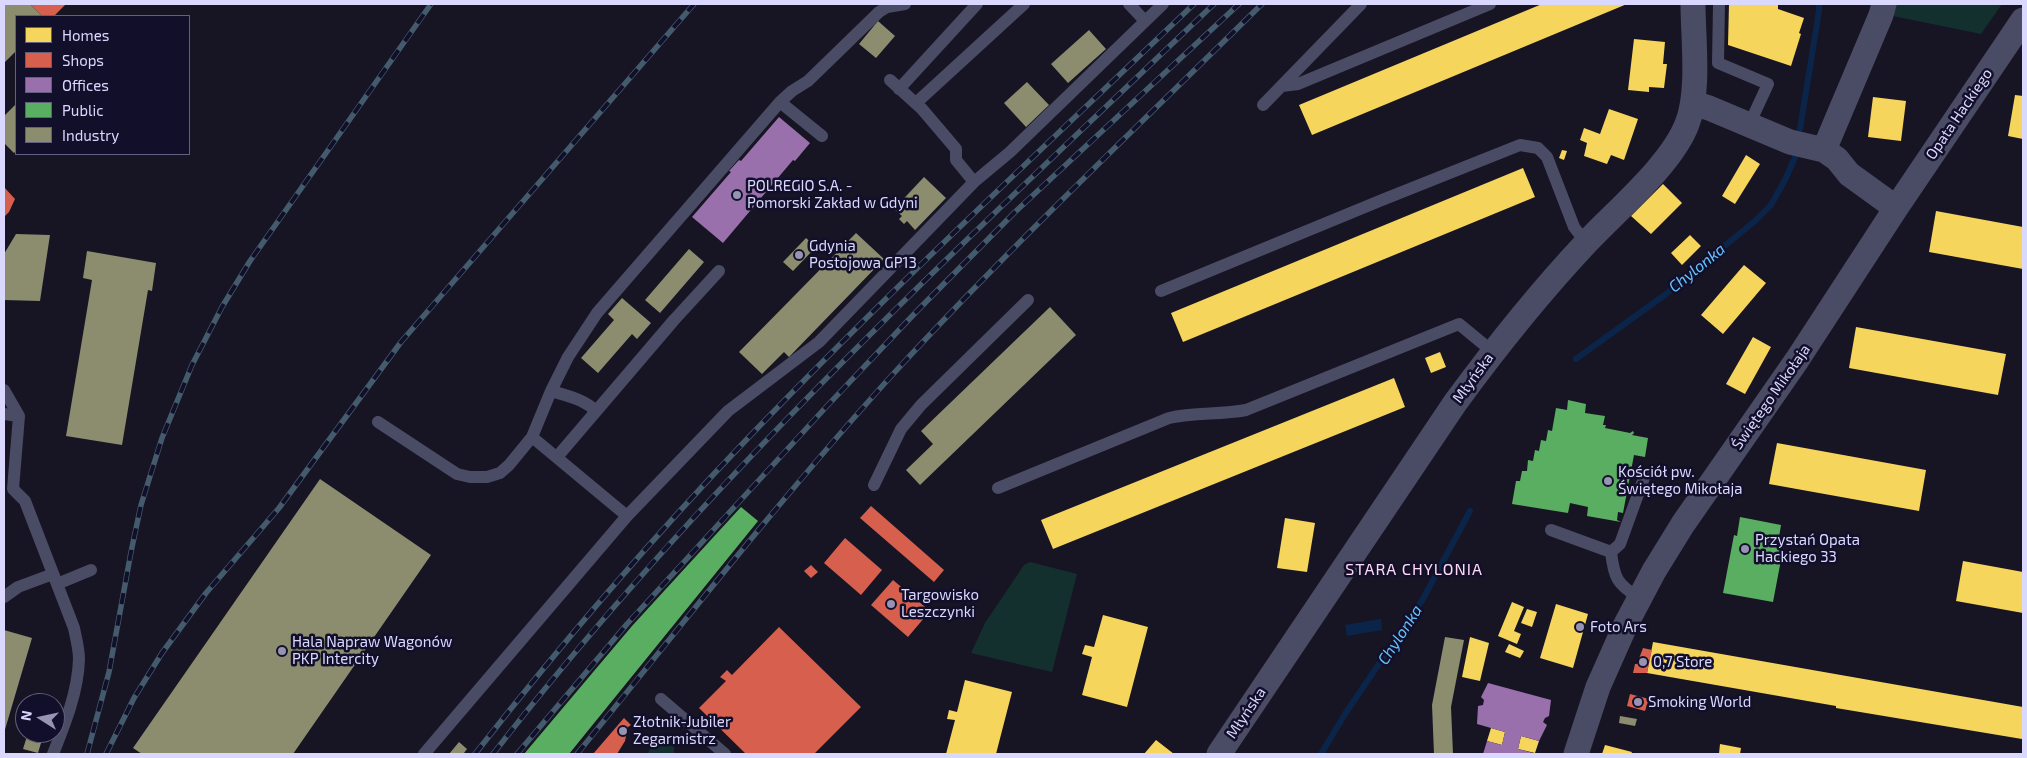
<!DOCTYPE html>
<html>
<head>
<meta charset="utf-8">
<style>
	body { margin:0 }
	#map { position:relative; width:2027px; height:758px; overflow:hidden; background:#171524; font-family:"Exo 2",sans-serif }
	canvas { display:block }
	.frame { position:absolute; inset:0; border:5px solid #dad8ff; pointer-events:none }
	.legend { position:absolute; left:15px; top:15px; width:175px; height:140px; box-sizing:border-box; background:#120f2a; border:1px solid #625f7f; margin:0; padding:6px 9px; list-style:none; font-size:15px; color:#dad8ff }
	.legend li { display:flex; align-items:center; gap:10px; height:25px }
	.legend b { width:25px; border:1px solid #625f7f }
	.north { position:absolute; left:15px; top:693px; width:50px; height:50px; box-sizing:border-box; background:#120f2a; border:1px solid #625f7f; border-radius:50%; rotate:280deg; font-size:14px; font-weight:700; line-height:20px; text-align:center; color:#dad8ff }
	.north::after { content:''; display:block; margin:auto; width:18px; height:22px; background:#9694b2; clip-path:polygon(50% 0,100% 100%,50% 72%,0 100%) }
</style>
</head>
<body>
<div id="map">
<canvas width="2027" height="758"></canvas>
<div class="frame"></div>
<ul class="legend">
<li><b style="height:14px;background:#f6d55c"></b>Homes</li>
<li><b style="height:14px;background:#d6604d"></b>Shops</li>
<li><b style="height:14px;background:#9970ab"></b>Offices</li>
<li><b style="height:14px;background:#5aae61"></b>Public</li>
<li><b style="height:14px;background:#8c8c6e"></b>Industry</li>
</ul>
<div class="north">N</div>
</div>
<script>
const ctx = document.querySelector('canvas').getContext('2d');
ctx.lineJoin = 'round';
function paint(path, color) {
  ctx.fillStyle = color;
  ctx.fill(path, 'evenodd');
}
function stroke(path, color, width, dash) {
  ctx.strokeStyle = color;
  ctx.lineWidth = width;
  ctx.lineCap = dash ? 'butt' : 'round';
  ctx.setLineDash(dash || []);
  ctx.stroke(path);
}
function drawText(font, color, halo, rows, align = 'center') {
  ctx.font = font + ' "Exo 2",sans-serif';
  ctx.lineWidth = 5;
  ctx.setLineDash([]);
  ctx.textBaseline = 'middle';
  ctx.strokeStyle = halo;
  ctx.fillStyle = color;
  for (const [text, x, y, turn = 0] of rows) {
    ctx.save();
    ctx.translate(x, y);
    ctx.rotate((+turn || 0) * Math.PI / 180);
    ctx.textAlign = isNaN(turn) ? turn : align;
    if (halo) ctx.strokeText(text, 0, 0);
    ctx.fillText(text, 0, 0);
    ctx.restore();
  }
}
const green = new Path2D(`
	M1896,4h106l-21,30 -88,-18z
	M1030,562l47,12 -25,98 -81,-19 14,-30 39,-58z
	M665,738l9,6v10h-26c3,-10 5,-15 17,-16z`);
const water = new Path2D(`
	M1381,619l1,11 -35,6 -2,-11z`);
const homes = new Path2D(`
	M1542,4h85l-315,131 -13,-30z
	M1729,4h49v5l26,9 -5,15 2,1 -10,32 -63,-21z
	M1634,39l31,3 -2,22h4l-3,24 -15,-1v5l-21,-2z
	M2015,95l8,1v43l-15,-3z
	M1873,97l33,4 -5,40 -33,-4z
	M1609,109l29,10 -14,41 -13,-5 -4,9 -23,-8 3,-13 -7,-3 4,-12 16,6z
	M1562,150l5,1 -3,9 -5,-2z
	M1746,155l14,9 -25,40 -13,-8z
	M1523,168l12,29 -352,145 -12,-29z
	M1663,184l19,19 -31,31 -20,-18z
	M1936,211l87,16v42l-94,-17z
	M1690,235l11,11 -19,19 -11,-12z
	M1744,265l22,18 -43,51 -22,-19z
	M1856,327l150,27 -8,41 -149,-27z
	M1753,337l18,10 -26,47 -19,-10z
	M1440,352l6,15 -15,6 -6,-15z
	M1394,378l11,29 -352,142 -12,-29z
	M1777,443l149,27 -7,41 -150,-27z
	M1285,518l30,5 -8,49 -30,-4z
	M1963,561l60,11v41l-67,-12z
	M1512,602l12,5 -10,24 7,3 -4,10 -19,-8z
	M1556,604l32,10 -15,54 -33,-10z
	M1527,609l10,3 -5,15 -11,-4z
	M1103,615l45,12 -21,80 -45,-12 10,-38 -10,-3 3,-9 9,2z
	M1470,637l19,6 -9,38 -18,-4z
	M1653,642l370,65 -1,32 -186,-31v-2l-189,-33z
	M1509,644l15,7 -4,7 -15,-6z
	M965,680l47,12 -16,62h-50l9,-34 -8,-1 2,-9 8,2z
	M1491,728l14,4 -3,13 -15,-4z
	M1521,736l18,5 -4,12 -17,-4z
	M1156,740l18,14h-30z
	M1720,744l21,4 -1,6h-21z
	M1605,745l27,7 -1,2h-29z`);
const shops = new Path2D(`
	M30,4h36l-11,11 2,1h-15z
	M4,187l11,12 -6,13 -5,5z
	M871,506l73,64 -10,12 -74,-64z
	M845,538l37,32 -21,25 -37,-32z
	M811,565l7,7 -7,6 -7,-7z
	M893,580l37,31 -22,26 -37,-32z
	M779,627l82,80 -47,47h-68l-47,-46 27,-27 -6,-4 7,-7 5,5z
	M1643,648l9,2 -5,23h-14l2,-9h2z
	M1630,694l19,5 -4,12 -18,-5z
	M624,718l7,7 -3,2 -3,14 -8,13h-24z`);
const offices = new Path2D(`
	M779,117l31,26 -15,18 -2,-1 -70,83 -31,-26 39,-45 -2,-1 10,-11 2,1z
	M1488,683l63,17 -2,16 -4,2 -2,4 4,3 -8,16 -18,-5 -3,13 19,5h-54l4,-13 15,4 3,-13 -28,-8 1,-18 5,-1 1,-5 -3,-3z`);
const public = new Path2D(`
	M1568,400l18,4 -1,9 20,3 -2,9h3l-1,3 25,5 3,-2 1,2 -2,2 16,3 -3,19 -11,-2 -11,58 -5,-1 -1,8 4,2 -34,-6 1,-9 -18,-4 -2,10 -56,-9 4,-23h4l2,-10h5l1,-11 5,1 2,-11 4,1 2,-11 5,1 2,-11 4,1 4,-23 11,2z
	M741,507l17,14 -189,233h-45l108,-128z
	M1740,517l41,8 -3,18 6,1 -11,58 -50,-9 11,-58 3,1z`);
const industry = new Path2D(`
	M4,4h26l12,12h-26v35l-12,12z
	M878,21l17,15 -19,22 -17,-14z
	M1089,30l17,19 -38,34 -17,-19z
	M1027,82l22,23 -23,22 -22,-24z
	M16,104v47l-2,2 -10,-10v-27z
	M924,177l22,21 -31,32 -8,-9 -3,3 -5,-5 3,-3 -8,-7z
	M856,233l28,26 -95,98 -5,-5 -22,22 -23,-22z
	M16,234l34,1 -10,66 -36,-1v-46z
	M806,238l10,9 -23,24 -10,-9z
	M689,249l15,13 -44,51 -15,-13z
	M87,251l69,12 -4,28 -4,-1 -26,155 -56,-9 26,-156 -9,-2z
	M622,298l29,25 -14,16 -5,-5 -34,39 -17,-15 33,-38 -6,-6z
	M1050,307l26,28 -156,150 -14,-15 27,-26 -12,-13z
	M320,479l111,76 -138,199h-151l-9,-6z
	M4,630l28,8 -28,95z
	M1445,637l19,3 -13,67 2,47h-19l-2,-49z
	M1620,716l17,3 -2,7 -16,-3z
	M28,733h16l-6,20 -15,-4z
	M459,742l8,7 -3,4 -15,1z`);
const stream = new Path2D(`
	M1800,129l19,-118v-7
	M1576,359l90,-65 89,-73 16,-16 15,-27 9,-21
	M1321,754l24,-40 78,-115 47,-88`);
const service = new Path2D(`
	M1129,4l16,17
	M1719,4l-1,59 50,21 -19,41
	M890,80l32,29 34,40v11l18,22
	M1282,86l16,-2 192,-80
	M899,89l78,-85
	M780,102l42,34
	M916,103l108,-99
	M1263,105l98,-101
	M1161,291l221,-91 138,-55 18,3 9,9 27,70 12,16
	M4,390l15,26
	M551,391l17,-34 29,-44 183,-211 12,-11 16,-10 71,-69 8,-5 18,-3
	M4,414l15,2 -6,73 12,12 49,127c2,10 5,21 5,31 -1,33 -14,65 -26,95
	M378,422l79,52 13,3h17l13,-4 9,-8 23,-28 19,-46c17,5 32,8 45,20
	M532,437l95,79
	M557,457l117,-137 45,-49
	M874,485l27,-56 20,-24 107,-105
	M998,488l171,-70c26,-6 51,-3 77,-8l213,-86 34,28
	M1551,530l60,22
	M1611,552l9,-8 25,-69
	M1611,552c3,26 6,32 28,46
	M57,584l34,-14
	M4,597l14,-10 35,-13
	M661,699l64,55
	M424,754l203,-238 101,-105 91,-69 155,-160 36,-30 153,-148`);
const minor = new Path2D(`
	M1693,103l16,5 81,34 34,8 13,9 12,15 47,34
	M1824,150l57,-135 3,-11
	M1219,754l236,-351c41,-56 85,-111 132,-161 30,-32 85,-78 100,-118 13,-32 6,-86 6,-120
	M1576,754l22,-67 28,-63 28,-53 29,-47 114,-164 99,-152 127,-188`);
const rail = new Path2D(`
	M87,754l22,-82 22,-120 10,-47 21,-67 30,-73 30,-58 28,-46 181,-257
	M106,754l28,-56 28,-45 44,-60 73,-85 122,-166 293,-338
	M475,754c86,-110 177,-216 273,-316 144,-150 296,-291 446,-434
	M493,754c213,-275 470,-511 721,-750
	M517,754l110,-130 200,-218 90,-95 98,-99 224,-208
	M577,754c104,-128 206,-259 317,-381 118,-128 244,-247 368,-369`);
const markers = [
	[737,195,5,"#9694b2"],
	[799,255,5,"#9694b2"],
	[1608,481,5,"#9694b2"],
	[1745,549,5,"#9694b2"],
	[891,604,5,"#9694b2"],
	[1580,627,5,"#9694b2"],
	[282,651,5,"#9694b2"],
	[1643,662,5,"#9694b2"],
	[1638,702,5,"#9694b2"],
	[623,731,5,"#9694b2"]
];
const streetNames = [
	["Opata Hackiego",1959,114,-56],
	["Młyńska",1473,378,-54],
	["Świętego Mikołaja",1771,397,-55],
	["Młyńska",1246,713,-56]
];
const poiNames = [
	["POLREGIO S.A. -",747,186],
	["Pomorski Zakład w Gdyni",747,203],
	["Gdynia",809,246],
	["Postojowa GP13",809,263],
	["Kościół pw.",1618,472],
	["Świętego Mikołaja",1618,489],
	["Przystań Opata",1755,540],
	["Hackiego 33",1755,557],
	["Targowisko",901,595],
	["Leszczynki",901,612],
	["Foto Ars",1590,627],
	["Hala Napraw Wagonów",292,642],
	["PKP Intercity",292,659],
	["0,7 Store",1653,662],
	["Smoking World",1648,702],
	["Złotnik-Jubiler",633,722],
	["Zegarmistrz",633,739]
];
const waterNames = [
	["Chylonka",1697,268,-39],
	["Chylonka",1400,635,-57]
];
const neighbourhoodNames = [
	["STARA CHYLONIA",1414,570]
];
paint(green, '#13302f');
paint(water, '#0b254a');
paint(homes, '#f6d55c');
paint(shops, '#d6604d');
paint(offices, '#9970ab');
paint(public, '#5aae61');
paint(industry, '#8c8c6e');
stroke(stream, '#0b254a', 6);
stroke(service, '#4a4b65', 12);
stroke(minor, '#4a4b65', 25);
stroke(rail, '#435b6c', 5.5);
stroke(rail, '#120f2a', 4, [11]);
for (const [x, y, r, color] of markers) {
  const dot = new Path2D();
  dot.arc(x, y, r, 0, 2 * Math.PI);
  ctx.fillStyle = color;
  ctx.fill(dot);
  stroke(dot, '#120f2a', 2);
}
drawText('15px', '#dad8ff', '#120f2a', streetNames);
drawText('15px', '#dad8ff', '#120f2a', poiNames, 'left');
drawText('italic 16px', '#66c2ff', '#120f2a', waterNames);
ctx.letterSpacing = '1px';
drawText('16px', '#ffdaf4', '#120f2a', neighbourhoodNames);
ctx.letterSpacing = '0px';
</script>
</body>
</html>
